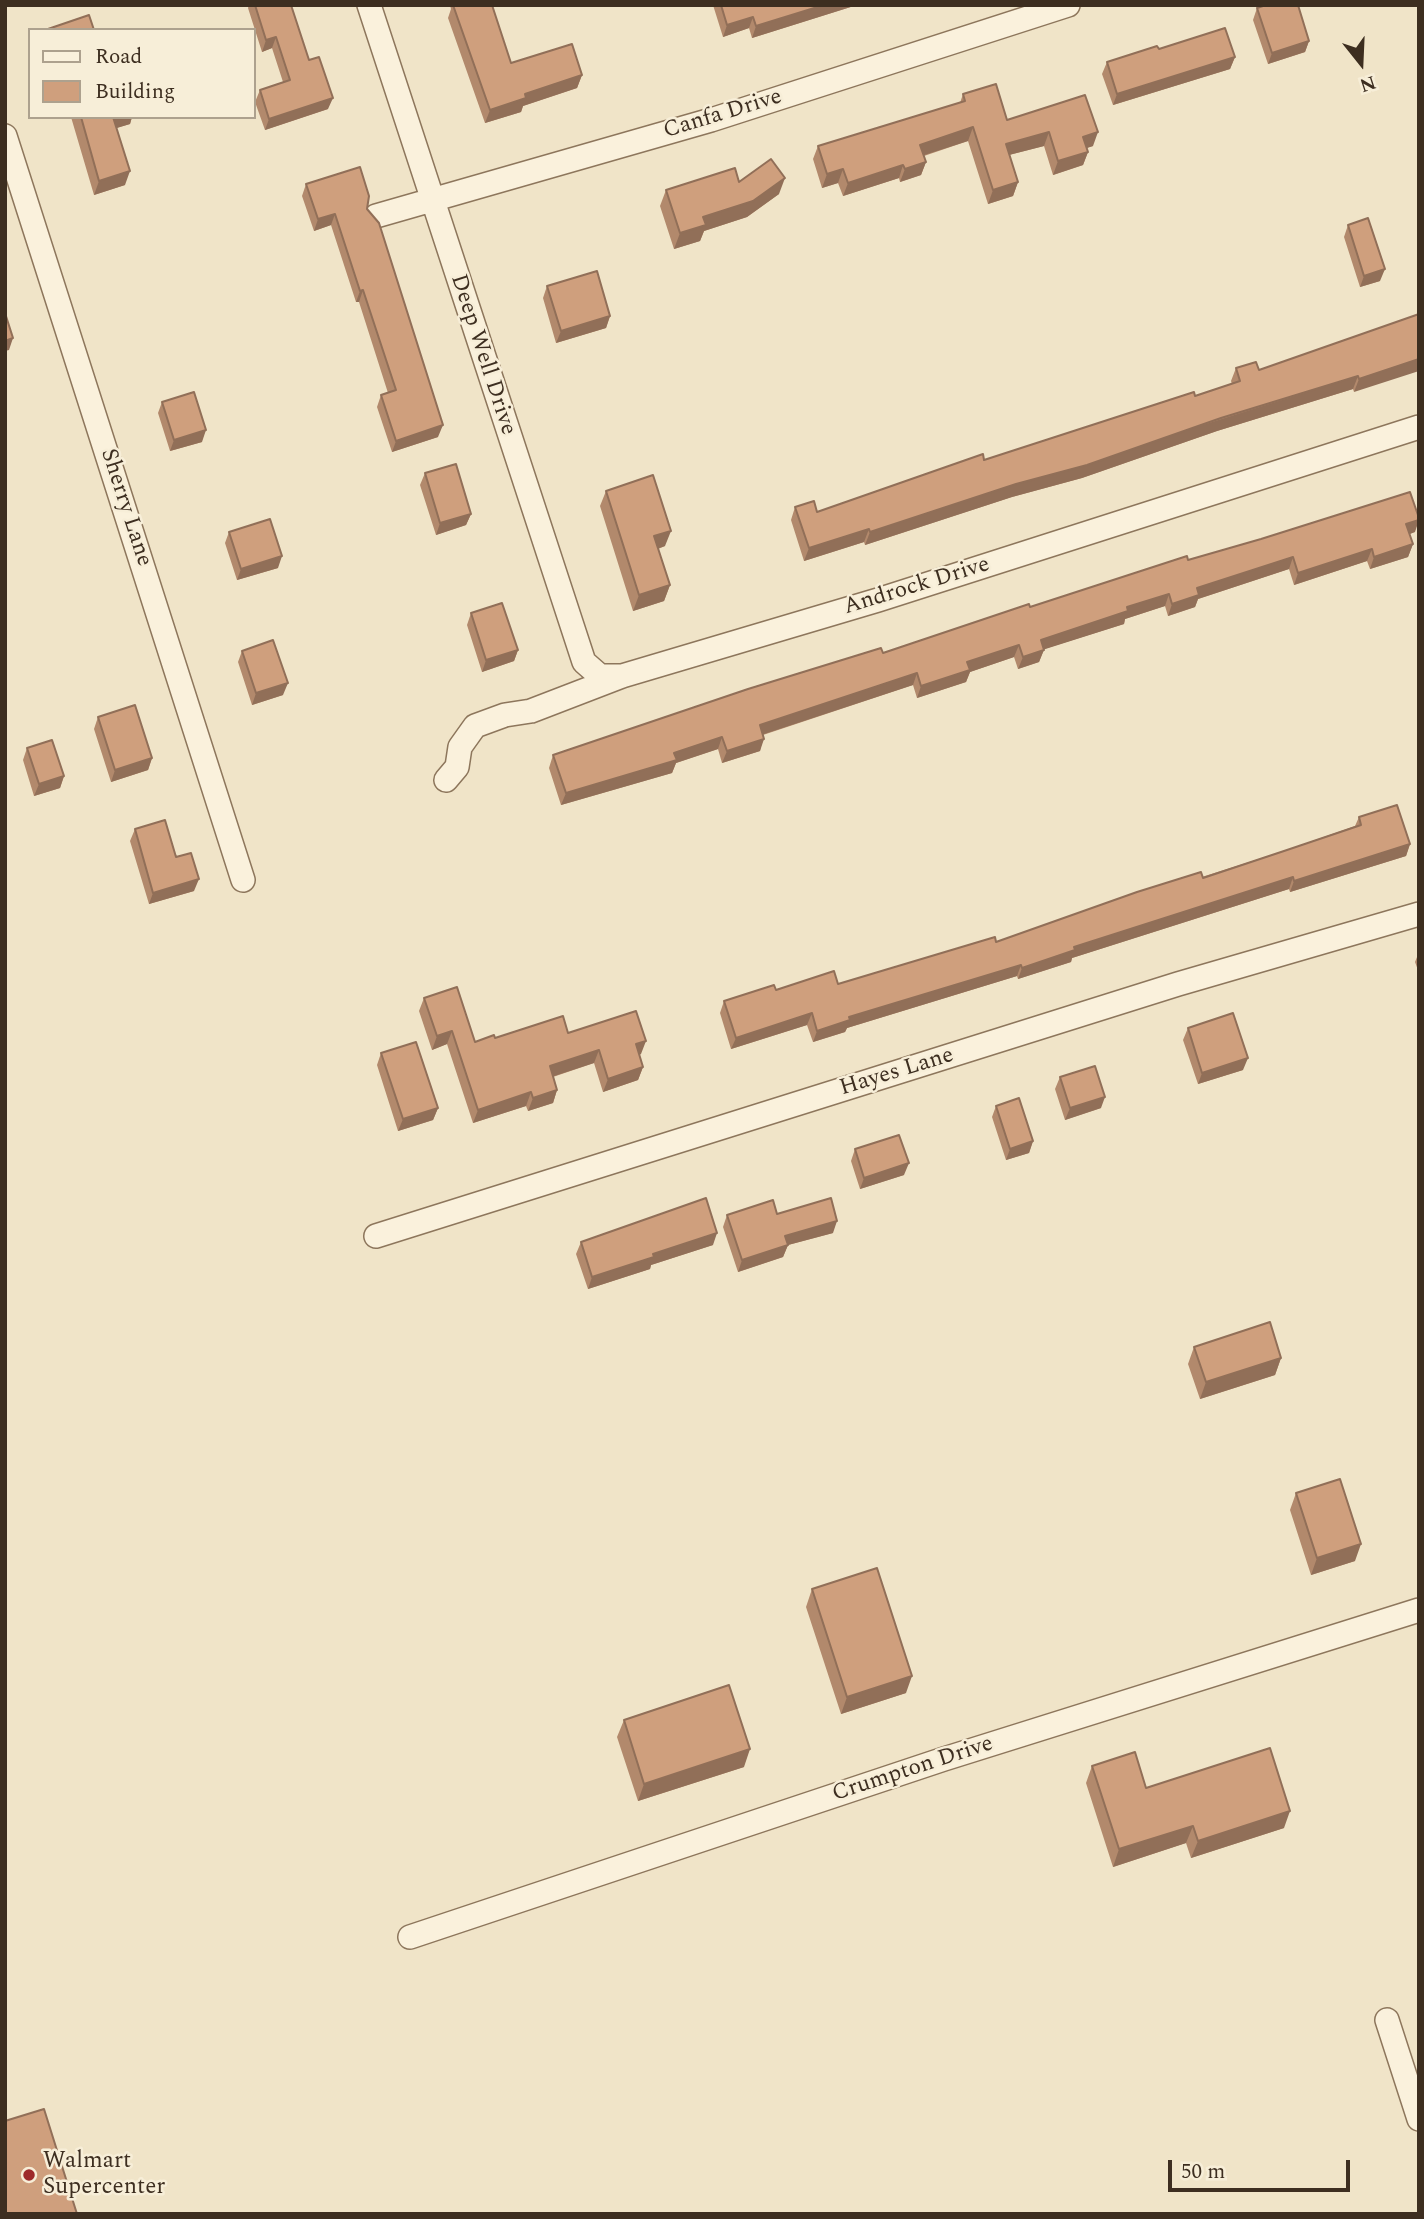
<!DOCTYPE html>
<html>
<head>
<meta charset="utf-8">
<style>
	body { margin:0 }
	#map { position:relative; width:1424px; height:2219px; overflow:hidden; background:#f0e4c8; font-family:Spectral,serif }
	canvas { display:block }
	.frame { position:absolute; inset:0; border:7px solid #3d2e20; pointer-events:none }
	.legend { position:absolute; left:28px; top:28px; width:228px; height:91px; box-sizing:border-box; background:#f7eed8; border:2px solid #ada18e; margin:0; padding:9px 12px; list-style:none; font-size:21px; color:#3d2e20 }
	.legend li { display:flex; align-items:center; gap:14px; height:35px }
	.legend b { width:35px; border:2px solid #ada18e }
	.north { position:absolute; left:1326px; top:28px; width:70px; height:70px; -webkit-text-stroke:5px #f7eed8; paint-order:stroke; rotate:162deg; font-size:19px; font-weight:700; line-height:28px; text-align:center; color:#3d2e20 }
	.north::after { content:''; display:block; margin:auto; width:24px; height:32px; background:#3d2e20; clip-path:polygon(50% 0,100% 100%,50% 72%,0 100%) }
	.scale { position:absolute; left:1168px; top:2160px; width:182px; height:32px; box-sizing:border-box; border:4px solid #3d2e20; border-top:0; padding-left:9px; font-size:21px; line-height:24px; white-space:nowrap; color:#3d2e20; -webkit-text-stroke:5px #f7eed8; paint-order:stroke }
</style>
</head>
<body>
<div id="map">
<canvas width="1424" height="2219"></canvas>
<div class="frame"></div>
<ul class="legend">
<li><b style="height:9px;background:#faf1dc"></b>Road</li>
<li><b style="height:19px;background:#cf9f7d"></b>Building</li>
</ul>
<div class="north">N</div>
<div class="scale">50 m</div>
</div>
<script>
const ctx = document.querySelector('canvas').getContext('2d');
ctx.lineJoin = 'round';
function stroke(path, color, width, dash) {
  ctx.strokeStyle = color;
  ctx.lineWidth = width;
  ctx.lineCap = dash ? 'butt' : 'round';
  ctx.setLineDash(dash || []);
  ctx.stroke(path);
}
function paint(path, color) {
  ctx.fillStyle = color;
  ctx.fill(path, 'evenodd');
}
function drawText(font, color, halo, rows, align = 'center') {
  ctx.font = font + ' Spectral,serif';
  ctx.lineWidth = 5;
  ctx.setLineDash([]);
  ctx.textBaseline = 'middle';
  ctx.strokeStyle = halo;
  ctx.fillStyle = color;
  for (const [text, x, y, turn = 0] of rows) {
    ctx.save();
    ctx.translate(x, y);
    ctx.rotate((+turn || 0) * Math.PI / 180);
    ctx.textAlign = isNaN(turn) ? turn : align;
    if (halo) ctx.strokeText(text, 0, 0);
    ctx.fillText(text, 0, 0);
    ctx.restore();
  }
}
const street = new Path2D(`
	M369,5l215,657 16,14h22
	M5,136l238,744
	M376,216l335,-96 357,-115
	M446,780l11,-13 3,-20 15,-21 30,-11 26,-4 91,-35 256,-76 541,-173
	M376,1236l802,-252 241,-70
	M410,1937l534,-178 475,-149
	M1387,2020l32,99`);
const wall = new Path2D(`
	M249,5h42l18,55 19,49 -63,21 -10,-28 5,-12 23,-8 -11,-34 -10,4 -14,-44z
	M450,5h42l19,58 71,12 -5,13 -54,18 -2,6 -36,11 -37,-105 3,-9z
	M713,5h144l-105,33 -3,-10 -26,9z
	M1257,8l52,33 -4,11 -37,12 -15,-44z
	M1159,49l76,8 -5,12 -117,36 -11,-31 5,-12z
	M963,94l44,26 86,26 -7,2 2,4 -5,13 -30,10 -9,-29 -35,9 9,27 -5,14 -25,8 -20,-63 -44,15 2,6 -5,13 -21,7 -1,-4 -56,18 -5,-13 -16,5 -9,-29 5,-13 142,-43z
	M71,117h61l-2,7 -14,4 9,57 -31,10z
	M739,182l40,12 -32,23 -43,14 -4,10 -26,8 -14,-43 6,-16z
	M306,184l61,25 71,228 -46,15 -15,-45 4,-12 7,-2 -29,-91h-3l-25,-77 -17,6 -12,-35z
	M1348,225l32,56 -20,6 -16,-50z
	M547,286l63,30 -4,12 -50,15 -13,-45z
	M1419,314l-65,78 -1,-3 -136,42 -135,47 -70,19 -147,48 -1,-3 -60,19 -13,-41 4,-13 22,5 167,-52 211,-64 37,-12 -1,-3 5,-13 23,2z
	M162,402l40,40 -32,9 -12,-38z
	M425,473l46,41 -5,11 -30,10 -16,-50z
	M606,491l59,55 -7,3 12,36 -6,16 -31,10 -33,-105z
	M229,532l49,36 -41,12 -12,-37z
	M1415,532l-6,2 4,10 -5,13 -38,12 -3,-8 -73,24 -5,-16 -91,30 -3,8 -27,9 -3,-10 -40,13 -1,5 -80,25 -5,13 -21,7 -4,-12 -44,15 -4,10 -49,16 -4,-13 -150,50 -3,16 -38,12 -4,-14 -42,14 -4,10 -111,32 -12,-37 4,-13 477,-148 158,-47z
	M471,613l47,37 -4,11 -32,11 -15,-47z
	M242,651l41,44 -31,10 -14,-43z
	M98,717l54,41 -4,12 -37,12 -17,-53z
	M27,748l37,28 -4,12 -26,8 -11,-36z
	M1359,817l51,27 -4,12 -116,36 -1,-3 -217,69 -1,4 -53,17 -1,-3 -170,52 -2,4 -32,10 -6,-17 -76,24 -11,-36 4,-12 52,-11 62,-6 158,-42 288,-91 71,-25z
	M135,829l41,28 18,34 -45,13 -19,-63z
	M1419,952v21l-4,-11z
	M424,998l51,44 20,-4 73,-5 73,21 -2,1 4,12 -5,13 -35,12 -9,-29 -41,14 4,13 -4,13 -25,8 -2,-5 -53,17 -26,-79 -15,6 -13,-39z
	M1188,1028l55,42 -45,14 -15,-44z
	M381,1053l57,55 -5,12 -35,11 -21,-66z
	M1060,1077l41,31 -36,12 -10,-31z
	M996,1106l37,35 -4,12 -23,7 -14,-43z
	M855,1149l49,26 -44,14 -9,-28z
	M777,1214l56,19 -45,12 -5,12 -45,15 -15,-45 4,-12z
	M581,1242l132,3 -62,20 -1,4 -62,20 -12,-35z
	M1194,1347l87,11 -6,17 -75,24 -12,-35z
	M1296,1493l59,68 -44,14 -21,-65z
	M812,1589l94,104 -65,21 -35,-107z
	M624,1720l120,47 -106,34 -21,-64z
	M1092,1766l54,22 138,40 -93,30 -5,-15 -73,24 -27,-84z`);
const shadedWall = new Path2D(`
	M824,5h33l-105,33 4,-12z
	M753,17l-4,11 -26,9 4,-12z
	M276,37l-4,11 -10,4 4,-12z
	M1309,41l-4,11 -37,12 4,-11z
	M1235,57l-5,12 -117,36 4,-11z
	M582,75l-5,13 -54,18 -2,6 -36,11 5,-13 35,-16z
	M333,98l-5,11 -63,21 4,-11z
	M112,117h20l-2,7 -23,7z
	M973,127l-5,14 -53,17 5,-13z
	M1049,132l-5,14 -43,11 5,-13z
	M1098,132l-5,14 -15,5 5,-14z
	M1088,152l-5,13 -30,10 5,-14z
	M926,162l-5,13 -21,7 5,-13z
	M903,165l-4,13 -56,18 5,-13z
	M843,169l-5,14 -16,5 5,-14z
	M130,171l-5,14 -31,10 5,-14z
	M785,178l-6,16 -32,23 -43,14 -4,10 -26,8 6,-16 23,-16z
	M1018,182l-5,14 -25,8 5,-14z
	M335,214l-4,11 -17,6 4,-12z
	M1385,269l-5,12 -20,6 4,-11z
	M363,290l-4,12h-3l4,-11z
	M610,316l-4,12 -50,15 5,-12z
	M13,338l-4,12 -4,1v-10z
	M1419,359v12l-65,21 5,-13z
	M1358,376l-5,13 -136,42 -135,47 -70,19 -147,48 5,-13 146,-48z
	M443,425l-5,12 -46,15 4,-11z
	M206,430l-4,12 -32,9 4,-11z
	M471,514l-5,11 -30,10 4,-12z
	M1419,520l-4,12 -13,5 4,-13z
	M869,529l-5,13 -60,19 5,-13z
	M671,531l-6,15 -17,6 6,-16z
	M1413,544l-5,13 -38,12 4,-12z
	M1372,549l-5,12 -73,24 4,-12z
	M282,556l-4,12 -41,12 4,-11z
	M1293,557l-4,12 -91,30 -3,8 -27,9 4,-12 25,-16z
	M670,585l-6,16 -31,10 6,-16z
	M1169,594l-4,12 -40,13 -1,5 -88,28 5,-12 86,-33z
	M1019,645l-5,12 -44,15 -4,10 -49,16 4,-12 46,-24z
	M518,650l-4,11 -32,11 4,-12z
	M1044,650l-5,12 -21,7 5,-12z
	M917,673l-4,12 -158,52 5,-12z
	M288,683l-5,12 -31,10 4,-12z
	M722,737l-4,12 -42,14 -4,10 -111,32 5,-12 108,-40z
	M764,739l-4,12 -38,12 5,-12z
	M152,758l-4,12 -37,12 4,-12z
	M64,776l-4,12 -26,8 5,-12z
	M1410,844l-4,12 -116,36 4,-11z
	M1293,877l-4,12 -217,69 -1,4 -53,17 4,-11 52,-21z
	M199,879l-5,12 -45,13 4,-11z
	M1021,965l-4,11 -170,52 -2,4 -32,10 4,-11 32,-14z
	M812,1013l-5,12 -76,24 5,-11z
	M452,1031l-5,13 -15,6 5,-14z
	M646,1041l-5,13 -10,3 5,-13z
	M599,1050l-5,13 -49,16 5,-13z
	M1248,1058l-5,12 -45,14 4,-11z
	M643,1067l-5,13 -35,12 5,-13z
	M557,1090l-4,13 -25,8 5,-13z
	M531,1092l-5,14 -53,17 5,-13z
	M1105,1097l-4,11 -36,12 5,-12z
	M438,1108l-5,12 -35,11 5,-12z
	M1033,1141l-4,12 -23,7 4,-11z
	M909,1163l-5,12 -44,14 4,-11z
	M837,1221l-4,12 -45,12 -5,12 -45,15 4,-12 43,-24z
	M717,1233l-4,12 -62,20 -1,4 -62,20 4,-12 61,-23z
	M1281,1358l-6,17 -75,24 6,-17z
	M1361,1544l-6,17 -44,14 6,-17z
	M912,1676l-6,17 -65,21 6,-17z
	M750,1749l-6,18 -106,34 6,-17z
	M1290,1811l-6,17 -93,30 7,-17z
	M1193,1826l-7,17 -73,24 6,-18z`);
const building = new Path2D(`
	M255,5h36l18,55 10,-3 14,41 -64,21 -9,-29 30,-10 -14,-43 -10,3z
	M453,5h39l19,58 61,-19 10,31 -57,19 1,4 -36,12z
	M721,5h103l-68,21 -3,-9 -26,8z
	M1266,5h32l11,36 -37,12 -15,-45z
	M89,15l5,15h-49z
	M1225,28l10,29 -118,37 -10,-32 50,-16 2,3z
	M996,84l11,36 78,-25 13,37 -15,5 5,15 -30,9 -9,-29 -43,12 12,38 -25,8 -20,-63 -53,18 6,17 -21,7 -2,-4 -55,18 -5,-14 -16,5 -9,-28 147,-45 -2,-7z
	M81,117h32l17,54 -31,10z
	M771,159l14,19 -32,23 -50,16 3,8 -26,8 -14,-43 69,-22 4,14z
	M360,167l9,29 -2,13 12,14 64,202 -47,16 -15,-46 15,-5 -33,-100 -3,1 -25,-77 -17,5 -12,-35z
	M1368,218l17,51 -21,7 -16,-51z
	M597,271l13,45 -49,15 -14,-45z
	M5,313l8,25 -8,3z
	M1419,314v45l-60,20 -1,-3 -137,42 -134,47 -71,19 -146,48 -1,-3 -60,19 -14,-41 19,-6 3,11 166,-58 1,6 210,-68 1,4 45,-15 -4,-13 20,-6 3,8z
	M194,392l12,38 -32,10 -12,-38z
	M456,464l15,50 -31,9 -15,-50z
	M653,475l18,56 -17,5 16,49 -31,10 -33,-104z
	M1410,492l9,26v2l-13,4 7,20 -39,13 -2,-8 -74,24 -5,-16 -96,31 2,7 -27,9 -3,-10 -42,13 1,4 -87,29 3,10 -21,7 -4,-12 -52,17 3,8 -49,16 -4,-13 -157,52 4,14 -37,12 -5,-14 -48,16 3,7 -111,33 -13,-38 195,-66 133,-41 2,5 146,-49 1,3 157,-51 1,4 73,-21z
	M270,519l12,37 -41,13 -12,-37z
	M502,603l16,47 -32,10 -15,-47z
	M273,640l15,43 -32,10 -14,-42z
	M135,705l17,53 -37,12 -17,-53z
	M52,740l12,36 -25,8 -12,-36z
	M1397,805l13,39 -116,37 -1,-4 -219,70 1,3 -53,18 -1,-3 -172,52 1,3 -33,11 -5,-18 -76,25 -12,-37 50,-16 2,5 58,-19 4,13 157,-47 1,5 141,-50 64,-20 2,6 81,-27 77,-26 -2,-8z
	M165,820l11,37 15,-4 8,26 -46,14 -18,-64z
	M457,987l18,55 19,-7 1,3 68,-22 5,17 68,-22 10,30 -10,3 7,23 -35,12 -9,-29 -49,16 7,24 -24,8 -2,-6 -53,18 -26,-79 -15,5 -13,-38z
	M1233,1013l15,45 -46,15 -14,-45z
	M416,1042l22,66 -35,11 -22,-66z
	M1095,1066l10,31 -35,11 -10,-31z
	M1019,1098l14,43 -23,8 -14,-43z
	M899,1135l10,28 -45,15 -9,-29z
	M706,1198l11,35 -64,21 1,3 -62,20 -11,-35z
	M831,1198l6,23 -52,15 3,9 -46,15 -15,-45 46,-15 4,14z
	M1270,1322l11,36 -75,24 -12,-35z
	M1340,1479l21,65 -44,14 -21,-65z
	M877,1568l35,108 -65,21 -35,-108z
	M729,1685l21,64 -106,35 -20,-64z
	M1270,1748l20,63 -92,30 -5,-15 -74,23 -27,-83 43,-14 11,36z
	M44,2109l33,105h-72v-93z`);
const markers = [
	[29,2175,7,"#9e2a2b"]
];
const streetNames = [
	["Canfa Drive",723,115,-17],
	["Deep Well Drive",482,355,72],
	["Sherry Lane",125,508,72],
	["Androck Drive",917,587,-17],
	["Hayes Lane",897,1073,-17],
	["Crumpton Drive",913,1770,-18]
];
const poiNames = [
	["Walmart",43,2162],
	["Supercenter",43,2188]
];
stroke(street, '#8d765c', 26);
stroke(street, '#faf1dc', 23);
paint(wall, '#b2896c');
paint(shadedWall, '#916f58');
paint(building, '#cf9f7d');
stroke(building, '#916f58', 2);
for (const [x, y, r, color] of markers) {
  const dot = new Path2D();
  dot.arc(x, y, r, 0, 2 * Math.PI);
  ctx.fillStyle = color;
  ctx.fill(dot);
  stroke(dot, '#f7eed8', 2.5);
}
drawText('23px', '#3d2e20', '#f7eed8', streetNames);
drawText('23px', '#3d2e20', '#f7eed8', poiNames, 'left');
</script>
</body>
</html>
